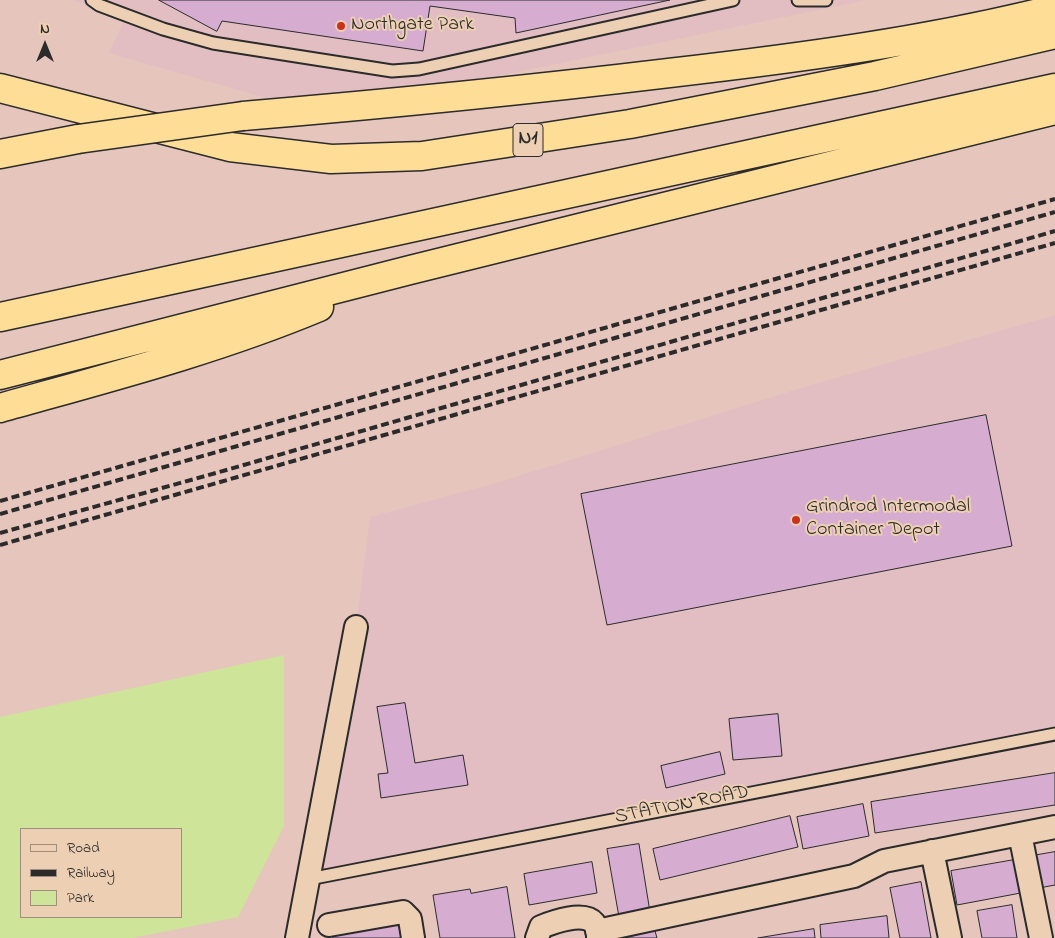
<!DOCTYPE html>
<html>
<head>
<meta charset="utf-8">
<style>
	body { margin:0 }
	#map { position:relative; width:1055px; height:938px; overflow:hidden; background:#e6c5bc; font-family:"Indie Flower",sans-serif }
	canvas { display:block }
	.legend { position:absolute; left:20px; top:828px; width:162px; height:90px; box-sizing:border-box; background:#edd0b3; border:1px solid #9f8e7d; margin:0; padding:6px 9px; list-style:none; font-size:15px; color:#2b2b2b }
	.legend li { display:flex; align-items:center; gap:10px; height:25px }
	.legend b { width:25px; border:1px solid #9f8e7d }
	.north { position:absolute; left:20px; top:20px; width:50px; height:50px; -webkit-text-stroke:4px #edd0b3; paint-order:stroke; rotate:0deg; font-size:14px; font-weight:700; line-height:20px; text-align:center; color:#2b2b2b }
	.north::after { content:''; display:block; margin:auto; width:18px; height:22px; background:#2b2b2b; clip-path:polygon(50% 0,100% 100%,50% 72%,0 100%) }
</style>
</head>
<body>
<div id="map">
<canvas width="1055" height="938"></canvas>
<ul class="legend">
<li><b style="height:6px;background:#edd0b3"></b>Road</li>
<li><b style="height:6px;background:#2b2b2b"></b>Railway</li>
<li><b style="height:14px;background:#cde499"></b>Park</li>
</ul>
<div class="north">N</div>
</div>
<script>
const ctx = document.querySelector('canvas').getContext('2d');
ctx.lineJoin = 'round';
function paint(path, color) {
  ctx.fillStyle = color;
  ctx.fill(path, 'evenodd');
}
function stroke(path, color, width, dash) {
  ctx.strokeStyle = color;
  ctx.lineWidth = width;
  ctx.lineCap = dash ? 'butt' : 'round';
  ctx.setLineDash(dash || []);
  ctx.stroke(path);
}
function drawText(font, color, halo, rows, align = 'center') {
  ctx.font = font + ' "Indie Flower",sans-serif';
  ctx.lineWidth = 4;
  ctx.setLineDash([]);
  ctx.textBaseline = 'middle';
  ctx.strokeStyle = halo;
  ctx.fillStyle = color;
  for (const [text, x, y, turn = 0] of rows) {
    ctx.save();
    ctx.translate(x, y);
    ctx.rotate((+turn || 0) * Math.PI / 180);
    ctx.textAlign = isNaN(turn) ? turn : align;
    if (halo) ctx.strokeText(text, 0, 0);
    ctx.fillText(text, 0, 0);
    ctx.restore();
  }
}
const built = new Path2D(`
	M74,0h793l-428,88 -162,13 -168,-48 14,-30z
	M1055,315v419l-746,145 47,-252 14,-110 126,-34 305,-95z`);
const green = new Path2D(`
	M284,655v171l-46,91 -106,21h-132v-221zM21,829h160v88h-160z`);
const building = new Path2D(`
	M159,0h511l-154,33 -1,-15 -85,-12 -7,45 -201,-30 -5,10z
	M986,415l26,131 -405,79 -26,-131z
	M405,703l10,60 48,-8 5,30 -87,13 -3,-24 10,-1 -11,-66z
	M778,714l4,42 -49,4 -4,-41z
	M720,752l5,22 -59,14 -5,-22z
	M1055,773v32l-180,28 -4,-31z
	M863,804l6,32 -66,13 -6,-32z
	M790,816l8,31 -138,33 -7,-31z
	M639,844l11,68 -31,5 -12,-68z
	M1055,852v33l-16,3 -7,-32z
	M1020,859l6,33 -69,13 -6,-34z
	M592,862l5,31 -68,12 -5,-31z
	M921,882l10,56h-31l-10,-50z
	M507,887l8,51h-75l-7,-43 37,-6 1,4z
	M1012,905l5,33h-35l-5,-27z
	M396,916l6,22h-69l-2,-6z
	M887,916l2,22h-68l-1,-13z
	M814,929l1,9h-57z
	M655,931l2,7h-33z`);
const service = new Path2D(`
	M92,0l7,5 64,24 50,14 179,28 27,-2 314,-69
	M798,0h28
	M309,879l746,-145`);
const minor = new Path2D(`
	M1020,834l21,104
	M932,851l18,87
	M329,925l74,-13 7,7 3,19
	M597,931l257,-55 30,-15 171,-34
	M297,938l59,-311
	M537,938l4,-11c12,-5 43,-16 53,-4 3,4 4,10 4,15`);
const motorway = new Path2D(`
	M0,88l230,59 101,12 91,-3 208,-32 245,-48 180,-42
	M243,116c143,-12 285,-26 426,-43 130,-15 259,-32 386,-64
	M0,154l78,-15
	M0,317l1055,-229
	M0,375l410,-105 645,-160
	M0,408c107,-30 216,-58 319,-101`);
const rail = new Path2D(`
	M0,501l1055,-302
	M0,514l1055,-302
	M0,533l216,-60 839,-242
	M0,545l1055,-302`);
const motorwayBridge = new Path2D(`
	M78,139l165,-23`);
const markers = [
	[341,26,5,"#c8321e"],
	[796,520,5,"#c8321e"]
];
const shields = [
	[528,140,30]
];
const shieldNames = [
	["N1",528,140]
];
const poiNames = [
	["Northgate Park",351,26],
	["Grindrod Intermodal",806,508],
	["Container Depot",806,531]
];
const streetNames = [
	["STATION ROAD",682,806,-11]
];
paint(built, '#e2bec2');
paint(green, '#cde499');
paint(building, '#d7acd1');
stroke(building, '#2b2b2b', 1);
stroke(service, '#2b2b2b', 15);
stroke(minor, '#2b2b2b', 26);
stroke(motorway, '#2b2b2b', 31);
stroke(service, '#edd0b3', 11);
stroke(minor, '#edd0b3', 22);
stroke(motorway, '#fedd96', 28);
stroke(rail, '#2b2b2b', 4, [8, 4]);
stroke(motorwayBridge, '#2b2b2b', 31, []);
stroke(motorwayBridge, '#fedd96', 28);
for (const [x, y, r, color] of markers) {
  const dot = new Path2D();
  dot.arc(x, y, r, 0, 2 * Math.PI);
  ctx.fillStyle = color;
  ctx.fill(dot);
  stroke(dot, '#edd0b3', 2);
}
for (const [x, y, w] of shields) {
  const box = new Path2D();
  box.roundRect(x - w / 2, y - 16.5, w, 33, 4);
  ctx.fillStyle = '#edd0b3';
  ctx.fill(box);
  stroke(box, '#2b2b2b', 1);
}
drawText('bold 19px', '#2b2b2b', null, shieldNames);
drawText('20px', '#2b2b2b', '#edd0b3', poiNames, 'left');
drawText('20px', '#2b2b2b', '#edd0b3', streetNames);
</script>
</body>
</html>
